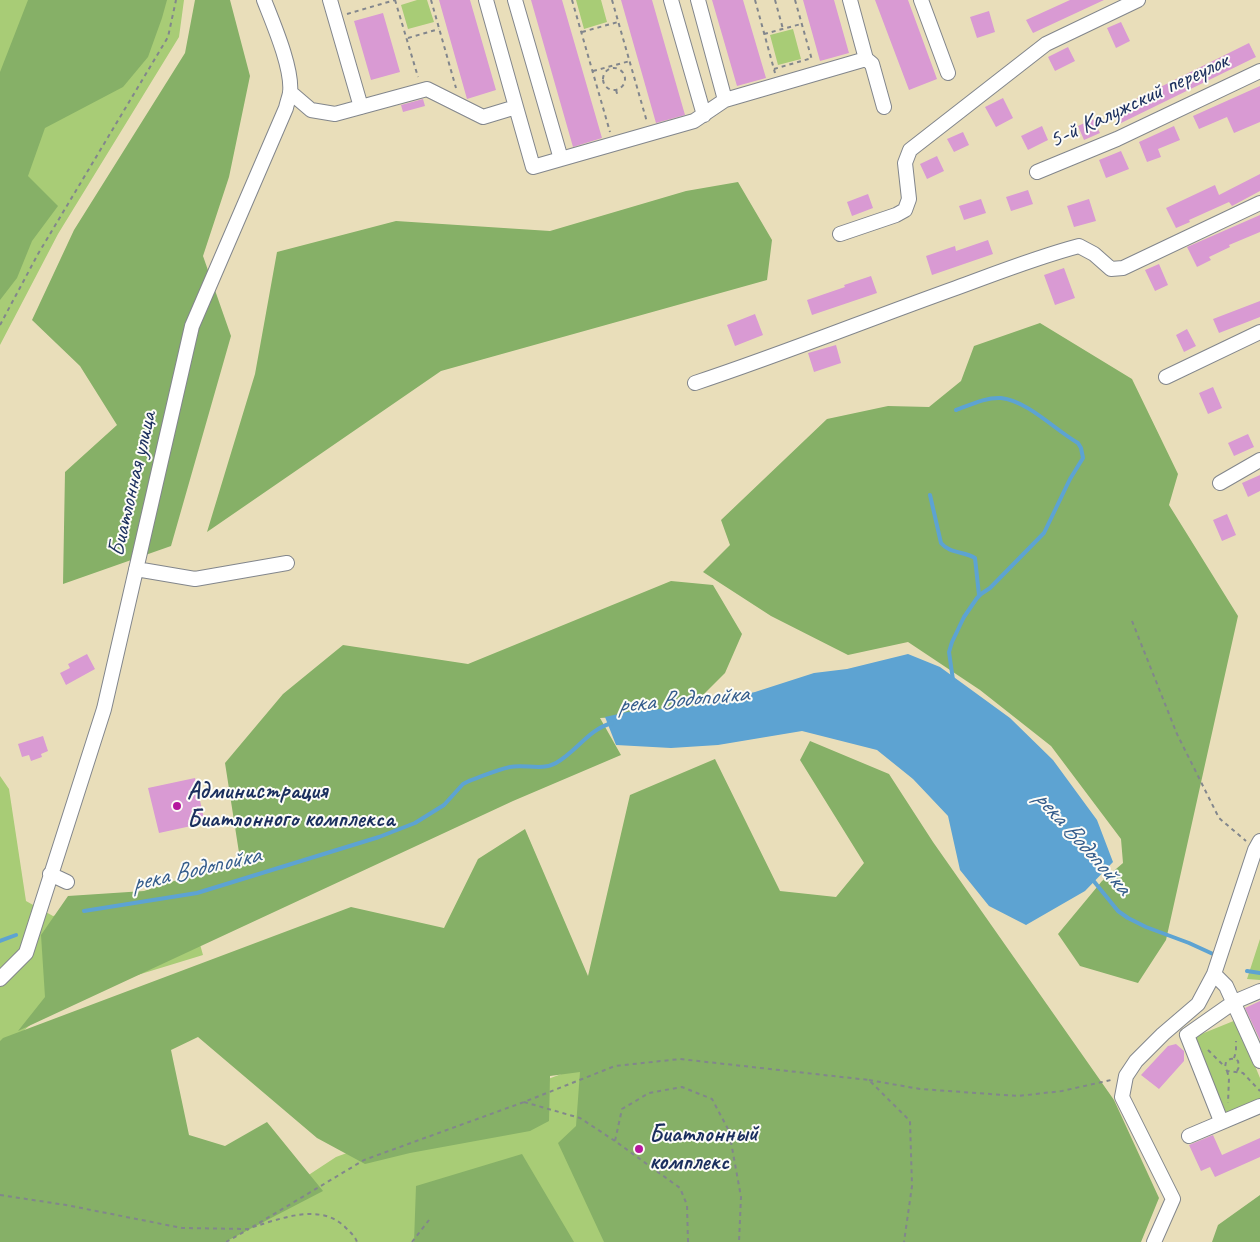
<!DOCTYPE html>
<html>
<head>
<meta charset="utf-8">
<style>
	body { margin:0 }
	canvas { display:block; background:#e9deba }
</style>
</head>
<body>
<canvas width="1260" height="1242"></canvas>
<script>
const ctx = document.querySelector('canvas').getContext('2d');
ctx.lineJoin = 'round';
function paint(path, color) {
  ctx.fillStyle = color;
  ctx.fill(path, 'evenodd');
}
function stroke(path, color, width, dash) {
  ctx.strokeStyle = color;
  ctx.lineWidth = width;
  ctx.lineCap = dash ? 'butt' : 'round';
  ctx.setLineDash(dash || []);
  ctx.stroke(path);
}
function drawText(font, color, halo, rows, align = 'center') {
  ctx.font = font + ' Caveat,sans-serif';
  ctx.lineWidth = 4;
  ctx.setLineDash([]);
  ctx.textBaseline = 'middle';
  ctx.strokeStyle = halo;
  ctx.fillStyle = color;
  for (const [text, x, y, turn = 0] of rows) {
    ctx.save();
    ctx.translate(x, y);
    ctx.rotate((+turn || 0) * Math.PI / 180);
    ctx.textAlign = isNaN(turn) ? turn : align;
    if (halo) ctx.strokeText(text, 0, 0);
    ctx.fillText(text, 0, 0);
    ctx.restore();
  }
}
const green = new Path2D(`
	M0,0h184l-5,37 -121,197 -58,111z
	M417,0h10l7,22 -26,7 -7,-24z
	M576,0h25l6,22 -23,7z
	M793,29l8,30 -23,6 -8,-30z
	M0,776l9,13 17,112 27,15 130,-32 20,71 -144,44 -59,53z
	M1260,939v41l-13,-1z
	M1236,1020l24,58v21l-34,14 -32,-76z
	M624,1051l291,191h-915v-59l275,14 61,-40z`);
const forest = new Path2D(`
	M28,0h139l-5,18 -14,39 -25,30 -78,41 -17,48 30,30 -26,35 -15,37 -17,22v-228z
	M195,0h35l20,76 -21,101 -26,79 28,80 -60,210 -108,38 2,-112 52,-47 -37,-59 -48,-46 42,-90 111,-177z
	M738,182l34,58 -5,40 -326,91 -234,161 48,-158 22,-122 119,-31 154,10 136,-40z
	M1040,323l92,56 46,95 -9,31 69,111 -72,324 -28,43 -58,-17 -22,-32 44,-53 21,-18 -2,-24 -70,-93 -71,-56 -72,-48 -60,13 -77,-39 -68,-44 27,-27 -9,-25 106,-101 61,-13 41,1 32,-26 13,-35z
	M671,581l42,4 29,49 -17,39 -33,33 -37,9 -55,3 21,37 -108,46 -495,230 27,-34 -4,-62 27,-39 76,-5 96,-32 -15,-96 58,-69 60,-49 125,19z
	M810,741l79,33 44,68 181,258 45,98 -18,44h-537l-46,-99 18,-17 4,-54 -30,4 -1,45 -19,10 -120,22 -45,11 -48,-26 -119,-101 -27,13 18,85 36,11 42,-24 56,69 -98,51h-225v-201l3,-3 348,-131 93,21 34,-69 47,-30 63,147 42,-181 85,-36 65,132 56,6 28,-34 -64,-103z
	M522,1154l52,88h-160l2,-56z
	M1260,1195v47h-48l6,-17z`);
const water = new Path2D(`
	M908,654l32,13 70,51 43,42 44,60 16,42 -28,29 -59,34 -37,-19 -29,-36 -12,-54 -35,-37 -36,-29 -75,-19 -84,14 -47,3 -55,-3 -11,-28 22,-5 67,-6 61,-14 59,-19 33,-4z`);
const stream = new Path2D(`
	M930,495l11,48c9,11 23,8 34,15l4,37
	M953,680l-4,-28 3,-10 12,-25 13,-19 4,-4 9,-6 54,-55 26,-54 13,-21 -2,-10 -3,-5c-23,-13 -50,-42 -77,-45 -15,-1 -31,7 -45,12
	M1092,879l26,32 10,7 18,9 43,16 24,11
	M84,911l113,-18 182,-56 36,-14 29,-18 19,-21 6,-3c14,-5 27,-11 41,-14 15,-3 32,4 46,-4 20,-11 33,-34 56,-40
	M0,941l16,-6
	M1247,971l13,2`);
const building = new Path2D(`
	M439,0h31l26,90 -29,9z
	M531,0h31l40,138 -29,9z
	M621,0h31l33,115 -29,8z
	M712,0h31l23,78 -29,8z
	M803,0h31l15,53 -29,8z
	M875,0h33l29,79 -28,11z
	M1070,0h34l-71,33 -7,-13z
	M989,11l6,21 -18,6 -7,-21z
	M383,13l17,59 -29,8 -17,-59z
	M1121,22l9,19 -14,7 -9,-20z
	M1249,43l7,14 -137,67 -7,-13z
	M1068,47l7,14 -20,10 -7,-14z
	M1260,86v36l-26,11 -7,-16 -28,12 -6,-13z
	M1003,98l10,20 -17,9 -11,-20z
	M423,99l2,7 -22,6 -2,-7z
	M1093,119l7,14 -16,7 -6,-14z
	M1042,126l6,14 -20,10 -7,-14z
	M1174,126l6,14 -22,9 3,8 -14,5 -8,-20z
	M963,132l6,13 -15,7 -7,-13z
	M1121,151l8,18 -23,9 -7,-18z
	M937,156l7,15 -17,8 -7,-15z
	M1260,174v17l-28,15 -3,-4 -40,18 1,2 -14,6 -10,-20 49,-23 4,10z
	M1028,190l5,14 -22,7 -5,-14z
	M868,194l5,14 -21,8 -5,-14z
	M981,199l5,14 -22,7 -5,-14z
	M1089,199l7,22 -22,6 -7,-21z
	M1260,215v17l-31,13 1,2 -21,10 2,3 -14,7 -10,-20z
	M988,240l5,14 -61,21 -6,-19 29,-10 1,5z
	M1159,264l9,21 -13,6 -10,-21z
	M1064,268l11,30 -20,7 -11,-30z
	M871,276l6,17 -65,22 -5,-15 38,-13 -1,-2z
	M1260,301v16l-41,16 -6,-14z
	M755,314l8,21 -28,11 -8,-21z
	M1187,329l9,17 -12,6 -8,-17z
	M836,345l5,18 -27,9 -6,-19z
	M1213,387l9,21 -14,6 -9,-21z
	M1248,434l6,13 -20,9 -6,-13z
	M1260,475v16l-12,6 -6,-14z
	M1227,514l9,21 -14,6 -9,-21z
	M87,654l8,15 -29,16 -6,-12 10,-5 -2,-4z
	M43,736l5,15 -7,3 1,3 -11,4 -2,-6 -7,2 -4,-13z
	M195,778l10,45 -46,10 -11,-45z
	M1260,1001v39l-15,-32z
	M1176,1044l8,7v10l-25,28 -18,-14 27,-29z
	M1213,1135l9,20 38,-17v19l-45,20 -5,-10 -9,4 -12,-26z`);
const path = new Path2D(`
	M395,0l23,77
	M431,0l25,88
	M572,0l38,132
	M612,0l35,122
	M755,0l20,73
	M775,0l8,29
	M795,0l17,60
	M347,14l48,-14
	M582,32l36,-10
	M764,34l37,-10
	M408,38l31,-9
	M603 79a11 11 0 1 1 22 0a11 11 0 1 1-22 0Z
	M774,69l38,-11
	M593,71l37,-10
	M616,90l2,7
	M0,325l38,-71 130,-217 8,-37
	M1132,621l45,113 42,84 27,23
	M1208,1050l16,16
	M1234,1058l2,-6v-11
	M1227,1071l2,7 -1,25
	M1237,1071l2,-4 -1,-6c-5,-3 -8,-3 -12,1l-1,5 2,4 16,2 17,18
	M869,1080l51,9 98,7 44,-5 49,-11
	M524,1102l56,16 35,23
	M0,1195l66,10 116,23 67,1 115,-69 160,-58 91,-36 65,-7 189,21 41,41 2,65 -8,56
	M253,1227c29,-9 68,-24 92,0 5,5 10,9 12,15
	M226,1242l23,-13
	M412,1242l17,-22
	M688,1242l-1,-37 -7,-17 -65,-47 7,-32 27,-16 33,-6 30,12 17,32 12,66 -2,45`);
const minor = new Path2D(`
	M330,0l31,107
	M515,0l46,159
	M671,0l33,115
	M698,0l27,100
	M921,0l27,73
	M866,59l6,5 12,43
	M290,92l21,18 24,4 92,-25 56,28 33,-10 -30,-107
	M516,107l17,60 161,-46 31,-21 141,-41 -16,-59
	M1037,172l80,-33 143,-68
	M840,234l56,-19 9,-5 4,-11 -4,-36 5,-13 136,-106 92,-44
	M1166,377l94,-45
	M695,383c88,-29 174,-64 261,-95 41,-15 81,-31 123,-42l15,8 17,15 12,-1 137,-65
	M1220,483l40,-23
	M136,569l59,10 92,-16
	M50,874l17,8
	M1214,974l12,12 34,75
	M0,979l26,-26 78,-244 88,-383 94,-218c1,-5 3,-10 4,-15 3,-24 -17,-70 -26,-93
	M1221,1121l-34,-86 47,-33 26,-11
	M1189,1136l71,-30
	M1154,1242l19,-43 -51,-102 4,-21 10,-15 27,-27 35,-30 16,-30 41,-124 5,-9`);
const markers = [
	[177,806,5,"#b5179e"],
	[639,1149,5,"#b5179e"]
];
const streetNames = [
	["5-й Калужский переулок",1139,101,-25],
	["Биатлонная улица",133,484,-77]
];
const poiNames = [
	["Администрация",187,792],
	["Биатлонного комплекса",187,820],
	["Биатлонный",649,1135],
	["комплекс",649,1163]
];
const waterNames = [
	["река Водопойка",683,700,-5],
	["река Водопойка",1082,843,48],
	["река Водопойка",196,870,-13]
];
paint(green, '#a8cc76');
paint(forest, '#86b067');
paint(water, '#5da3d2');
stroke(stream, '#5da3d2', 4);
paint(building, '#d99ad3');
stroke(minor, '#82868c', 16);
stroke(path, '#82868c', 2, [4, 4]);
stroke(minor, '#fff', 14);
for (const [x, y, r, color] of markers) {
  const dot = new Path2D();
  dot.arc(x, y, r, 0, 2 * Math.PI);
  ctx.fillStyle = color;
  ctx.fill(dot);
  stroke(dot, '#fdfcf7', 2);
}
drawText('24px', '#1b2f5e', '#fdfcf7', streetNames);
drawText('bold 24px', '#1b2f5e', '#fdfcf7', poiNames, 'left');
drawText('italic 25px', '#355d8c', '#fdfcf7', waterNames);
</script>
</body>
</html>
